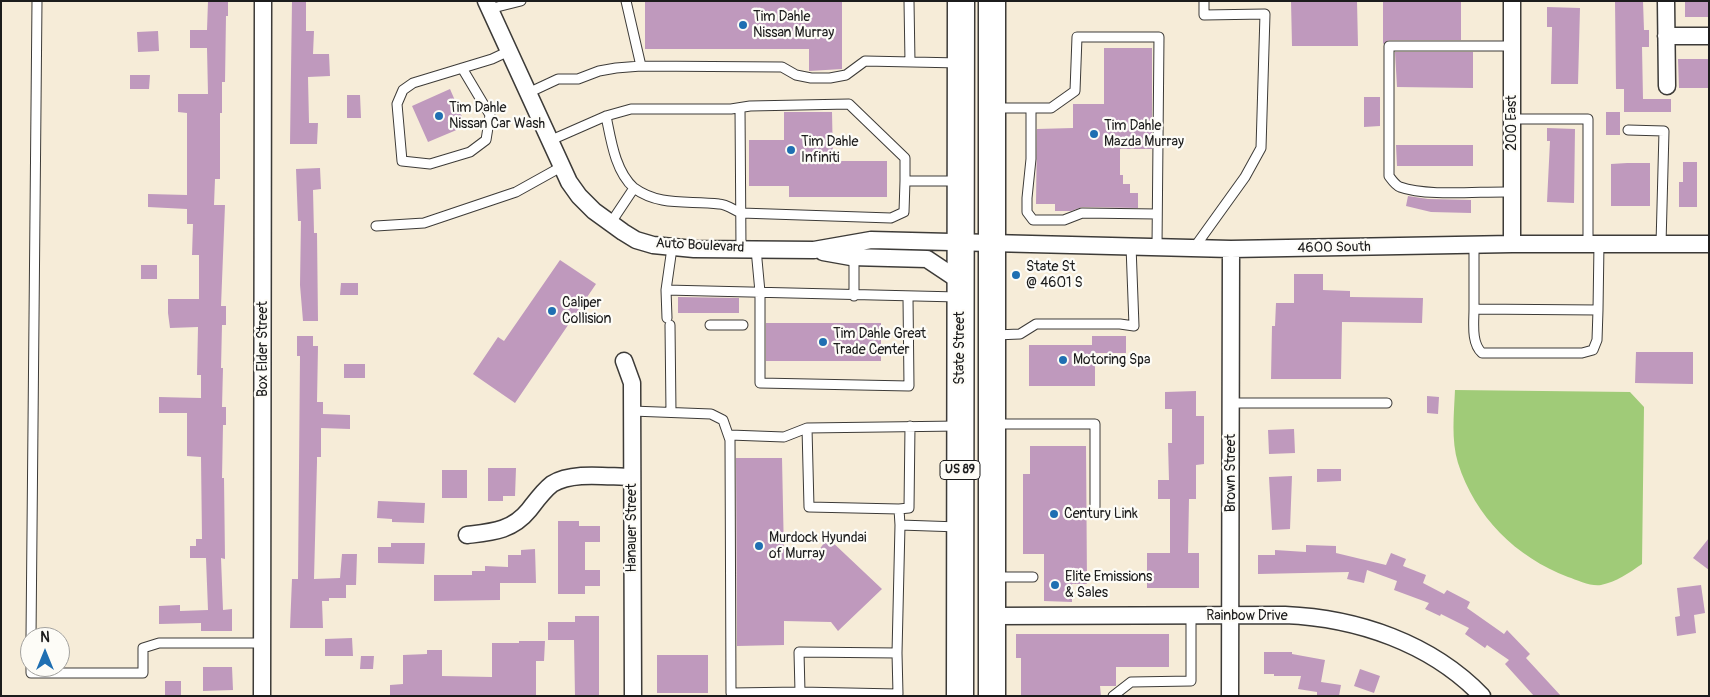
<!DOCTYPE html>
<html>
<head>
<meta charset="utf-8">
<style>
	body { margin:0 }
	#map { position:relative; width:1710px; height:697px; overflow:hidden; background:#f6ecd8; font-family:Pangolin,sans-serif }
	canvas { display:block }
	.frame { position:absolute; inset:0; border:2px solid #1c1c1c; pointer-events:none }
	.north { position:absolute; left:20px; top:627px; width:50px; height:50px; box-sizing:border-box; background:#fdfcf7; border:1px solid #a3a29f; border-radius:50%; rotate:0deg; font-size:14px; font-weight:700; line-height:20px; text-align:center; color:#1c1c1c }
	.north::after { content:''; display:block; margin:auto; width:18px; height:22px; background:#1f6fb2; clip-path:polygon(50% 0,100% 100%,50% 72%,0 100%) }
</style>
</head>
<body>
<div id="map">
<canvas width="1710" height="697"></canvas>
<div class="frame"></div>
<div class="north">N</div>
</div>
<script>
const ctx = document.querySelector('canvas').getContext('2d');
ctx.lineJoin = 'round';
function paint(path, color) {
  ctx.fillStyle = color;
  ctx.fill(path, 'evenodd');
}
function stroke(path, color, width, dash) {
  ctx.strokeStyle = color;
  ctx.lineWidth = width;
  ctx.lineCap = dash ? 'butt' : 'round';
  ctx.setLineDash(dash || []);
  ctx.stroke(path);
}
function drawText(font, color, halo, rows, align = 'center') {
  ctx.font = font + ' Pangolin,sans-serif';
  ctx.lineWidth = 4.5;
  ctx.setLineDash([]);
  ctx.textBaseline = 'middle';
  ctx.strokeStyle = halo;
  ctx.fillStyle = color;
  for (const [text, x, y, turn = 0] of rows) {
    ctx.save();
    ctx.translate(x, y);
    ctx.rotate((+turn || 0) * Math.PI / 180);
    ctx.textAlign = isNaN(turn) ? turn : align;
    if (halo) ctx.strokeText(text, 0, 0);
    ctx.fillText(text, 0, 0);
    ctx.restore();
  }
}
const green = new Path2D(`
	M1455,390l175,2 14,15 -2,157c-13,9 -26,18 -41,21 -9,2 -24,-5 -33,-8 -52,-20 -93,-60 -110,-114 -7,-23 -4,-49 -3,-73z`);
const building = new Path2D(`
	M208,1h20v15h-2l-1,66h-3v31h-2v66h-5l-1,26h11l-4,101h5v19h-4l-1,43h2l-1,39h4v18h-3l-1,53h2l1,81 -4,-1 2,52 9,-1v22h-31v-8l-42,1v-18l21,-1v6l28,-1 -2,-52h-16v-12h6v-7h6l-1,-82 -14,-1v-43h-28v-16l42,1v-23h-4l1,-48 -28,1 -2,-15v-14h31v-44h-7l1,-31h-6v-15l-39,-2v-13l39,1v-82l-9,-1v-18h30l-1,-46h-17v-18h17z
	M292,1h14v30h8l-1,23h16l1,22 -22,1 1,46h9l-1,21h-27z
	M645,1h197v68l-33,2v-22h-164z
	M1291,1h66l1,45h-66z
	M1383,1h78v39h-72l-6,4z
	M1615,1h28l1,29h5v17h-7l1,52h28v13h-47v-23h-8z
	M1685,1h24v16h-24z
	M1547,7l33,1 -2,76h-27l1,-57h-5z
	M158,31l1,20 -21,1 -1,-20z
	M1104,48h48v101h-32v26h3v9h7v9h8v15l-56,-1 -11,4h-16v-7h-19l1,-75 36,-1v-24h31z
	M1395,52h78v36l-76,-1z
	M1678,59h31v29h-30z
	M130,75h20l-1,14h-19z
	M450,89l16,37 -38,16 -16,-36z
	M347,95h13l1,23h-14z
	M1364,97h16v29l-16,1z
	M784,112h48l1,49h54v36h-98v-11h-40v-46h35z
	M1606,112h14v23h-14z
	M1547,128l28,1 -1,74 -27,-1 3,-61h-3z
	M1396,145h77v21h-76z
	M1683,162h14v45h-18v-25h4z
	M1627,163h23v43h-39v-42z
	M320,168l1,21 -8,1 1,43h3l1,88h-15l-3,-36 1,-64h-3l-2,-52z
	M1408,196l20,3 43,1v13l-40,-1 -25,-6z
	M560,260l36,24 -81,119 -42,-29 25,-37 6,4z
	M141,265h16v14h-16z
	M1294,274h29v16l27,1v6l73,1 -1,25 -80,-1 -1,57h-70l1,-53h3l1,-23h18z
	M341,283h17v12h-18z
	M678,297l61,1v15h-61z
	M766,323h115v38h-115z
	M297,336h16v10h5l-1,56h6v12l27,1v14l-29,-1v29h-4v5l-3,117 26,-1 2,-24h15l-1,31h-10v13h-17v3h-7l1,27h-33l2,-49h6l2,-223h-3z
	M1092,336h34v17h-31v33h-66v-41h63z
	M1636,352h57v32l-58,-1z
	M344,364h21v14h-21z
	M1196,391v25h8v48l-8,1v34h-7l-1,54h11v35h-52v-35h23v-54h-12v-19h11l-1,-37h4v-34h-7v-17z
	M1427,396l12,1 -1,17 -11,-1z
	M1294,429l1,24 -26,1 -1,-24z
	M1030,446h56l1,138h-15v18l-28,-1v-47h-21v-80h7z
	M736,458h46l2,97h31l13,-17 54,51 -44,42 -7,-9 -47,-1v24l-47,1z
	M488,468h28l-1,28h-12v5h-15z
	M1317,469h24v12l-24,1z
	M442,470h25v28h-25z
	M1292,476l-2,53 -18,1 -3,-53z
	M378,501l47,2 -1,20 -32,-1v-3l-15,-1z
	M558,521h21v5h21v16h-15v28h15v16h-15v8h-27z
	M1709,538v32l-16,-12z
	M391,543h34l-1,21 -46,-1v-16h13z
	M1306,545l30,1v7l50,12 5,-12 15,6 -3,7 23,9 -3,8 21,11 3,-4 23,12 -3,6 37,26 3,-4 23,24 -4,4 35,38h-27l-29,-32 4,-4 -22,-15 -2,3 -20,-14 4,-6 -28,-14 -1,2 -15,-7 4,-6 -35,-13 3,-9 -30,-11 -3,13 -17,-4 2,-7 -91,2v-19h17v-5l31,2z
	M535,549l1,34h-36v17l-66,1v-26h38v-4h13v-5l23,1v-12h13v-5z
	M1701,585l4,28 -11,2 2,18 -19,3 -2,-19 5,-1 -3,-28z
	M575,616h24v80h-24l-1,-56h-26v-18h27z
	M1016,634h153v33h-53v19h-16l1,10h-80v-38h-5z
	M352,638l1,18h-28v-17z
	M519,641h26l-1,20h-8v35h-146v-11l13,-1v-29l24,-1v-4h15v26l50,1v-34h27z
	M1264,652h28v2l33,6 -4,22 20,3 -2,11h-22v-4l-19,-3 3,-13h-27v-2h-10z
	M657,655h51v38h-51z
	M361,656h13l-1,13h-13z
	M203,667h29l1,23 -30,1z
	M1360,669l20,7 -6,17 -20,-7z
	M165,681h16v15h-16z`);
const lane = new Path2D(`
	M626,1l15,65
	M909,1l1,61
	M489,9l32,-8
	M1512,46h-123v130c3,4 6,9 11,11 27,10 82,4 112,5
	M462,68l28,47 -4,25 -16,12 -40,12 -28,-3 -5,-57 6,-14 10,-7 79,-24 17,-8
	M528,93l30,-14h20l21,-8 17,-3 25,-2 141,1 14,8 15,3h19l16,-3 19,-14 95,2
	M740,108l1,141
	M993,108h58l24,-17 2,-54h82l-2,209
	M1031,109v50l-4,39v14l6,8h31l18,-7 75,1
	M606,116c5,24 9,55 28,72l-24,36
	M1512,119h76v125
	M1628,130l36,1 -3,113
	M549,141l57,-25 25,-7h100l19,-3 99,-2 56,54v23h54
	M634,188c26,19 55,12 85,16 7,0 15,6 22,9l150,5 13,-6 1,-31
	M376,226l48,-3 92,-31 45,-25
	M1474,245v64l124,1 1,-66
	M672,248l-6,42 292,7
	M1194,248l51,-71 16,-29 4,-134 -61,1v-14
	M756,249l4,43v91l149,3 -1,-88
	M666,290l1,28
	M854,296v-39
	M1474,309c0,14 -3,34 8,44h100l11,-3 4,-10 1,-30
	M670,325l1,87
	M710,325h33
	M995,335l25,-1 16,-10h84l14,2 -3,-80
	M1231,403h156
	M632,411l79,3 12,6 7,20 1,253 69,-1v4
	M995,424h100v87
	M807,428l152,-2
	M730,435l54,2 23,-9 2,79 90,2 10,-1 1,-82
	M899,509l1,16 59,2
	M995,577h38
	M31,637l6,-636
	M897,653l1,41 -98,-2 -1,-40 98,1 3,-128
	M31,667v6h112v-25l16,-5h104
	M1113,696l18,-14 60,-1v-65`);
const street = new Path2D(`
	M486,1l83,181 10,14 15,15 29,21 13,8 17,5 41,4 120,1 57,-10 360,9 281,-5h197
	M1512,1v243
	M1666,1l1,85
	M1666,36h43
	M823,252l28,5 76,2 33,22
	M624,361l8,22 1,313
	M467,535c25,-3 45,-4 62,-25 7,-9 14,-19 23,-26 21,-13 56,-7 80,-7
	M992,616l293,-1c72,3 146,28 197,81
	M262,696l1,-695
	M1230,696l1,-447`);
const primary = new Path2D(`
	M960,696l1,-695
	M992,696v-695`);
const markers = [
	[743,25,5,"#1f6fb2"],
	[439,116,5,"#1f6fb2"],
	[1094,134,5,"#1f6fb2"],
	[791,150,5,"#1f6fb2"],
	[1016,275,5,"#1f6fb2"],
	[552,311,5,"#1f6fb2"],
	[823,342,5,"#1f6fb2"],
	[1063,360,5,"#1f6fb2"],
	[1054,514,5,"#1f6fb2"],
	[759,546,5,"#1f6fb2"],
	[1055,585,5,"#1f6fb2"]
];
const shields = [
	[960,470,40]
];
const shieldNames = [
	["US 89",960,470]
];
const poiNames = [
	["Tim Dahle",753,17],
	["Nissan Murray",753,33],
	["Tim Dahle",449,108],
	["Nissan Car Wash",449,124],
	["Tim Dahle",1104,126],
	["Mazda Murray",1104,142],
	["Tim Dahle",801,142],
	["Infiniti",801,158],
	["State St",1026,267],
	["@ 4601 S",1026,283],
	["Caliper",562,303],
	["Collision",562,319],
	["Tim Dahle Great",833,334],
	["Trade Center",833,350],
	["Motoring Spa",1073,360],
	["Century Link",1064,514],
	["Murdock Hyundai",769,538],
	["of Murray",769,554],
	["Elite Emissions",1065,577],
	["& Sales",1065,593]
];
const streetNames = [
	["200 East",1512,123,-90],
	["Auto Boulevard",700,246,3],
	["4600 South",1334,248,-1],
	["State Street",960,348,-90],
	["Box Elder Street",263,349,-90],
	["Brown Street",1231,473,-90],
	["Hanauer Street",632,528,-90],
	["Rainbow Drive",1247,616]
];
paint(green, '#a0cb78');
paint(building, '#bf99bd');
stroke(lane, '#3d3b38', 11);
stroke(street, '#3d3b38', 19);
stroke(primary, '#3d3b38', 29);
stroke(lane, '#fff', 9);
stroke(street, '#fff', 16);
stroke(primary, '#fff', 26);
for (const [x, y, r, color] of markers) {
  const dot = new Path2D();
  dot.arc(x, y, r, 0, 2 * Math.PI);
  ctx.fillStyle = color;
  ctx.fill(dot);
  stroke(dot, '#fdfcf7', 2);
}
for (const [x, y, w] of shields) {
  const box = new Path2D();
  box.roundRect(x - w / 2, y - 9.5, w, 19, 4);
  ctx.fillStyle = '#fdfcf7';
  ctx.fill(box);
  stroke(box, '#1c1c1c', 1);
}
drawText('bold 12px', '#1c1c1c', null, shieldNames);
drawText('14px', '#1c1c1c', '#fdfcf7', poiNames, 'left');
drawText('14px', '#1c1c1c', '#fdfcf7', streetNames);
</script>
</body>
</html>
